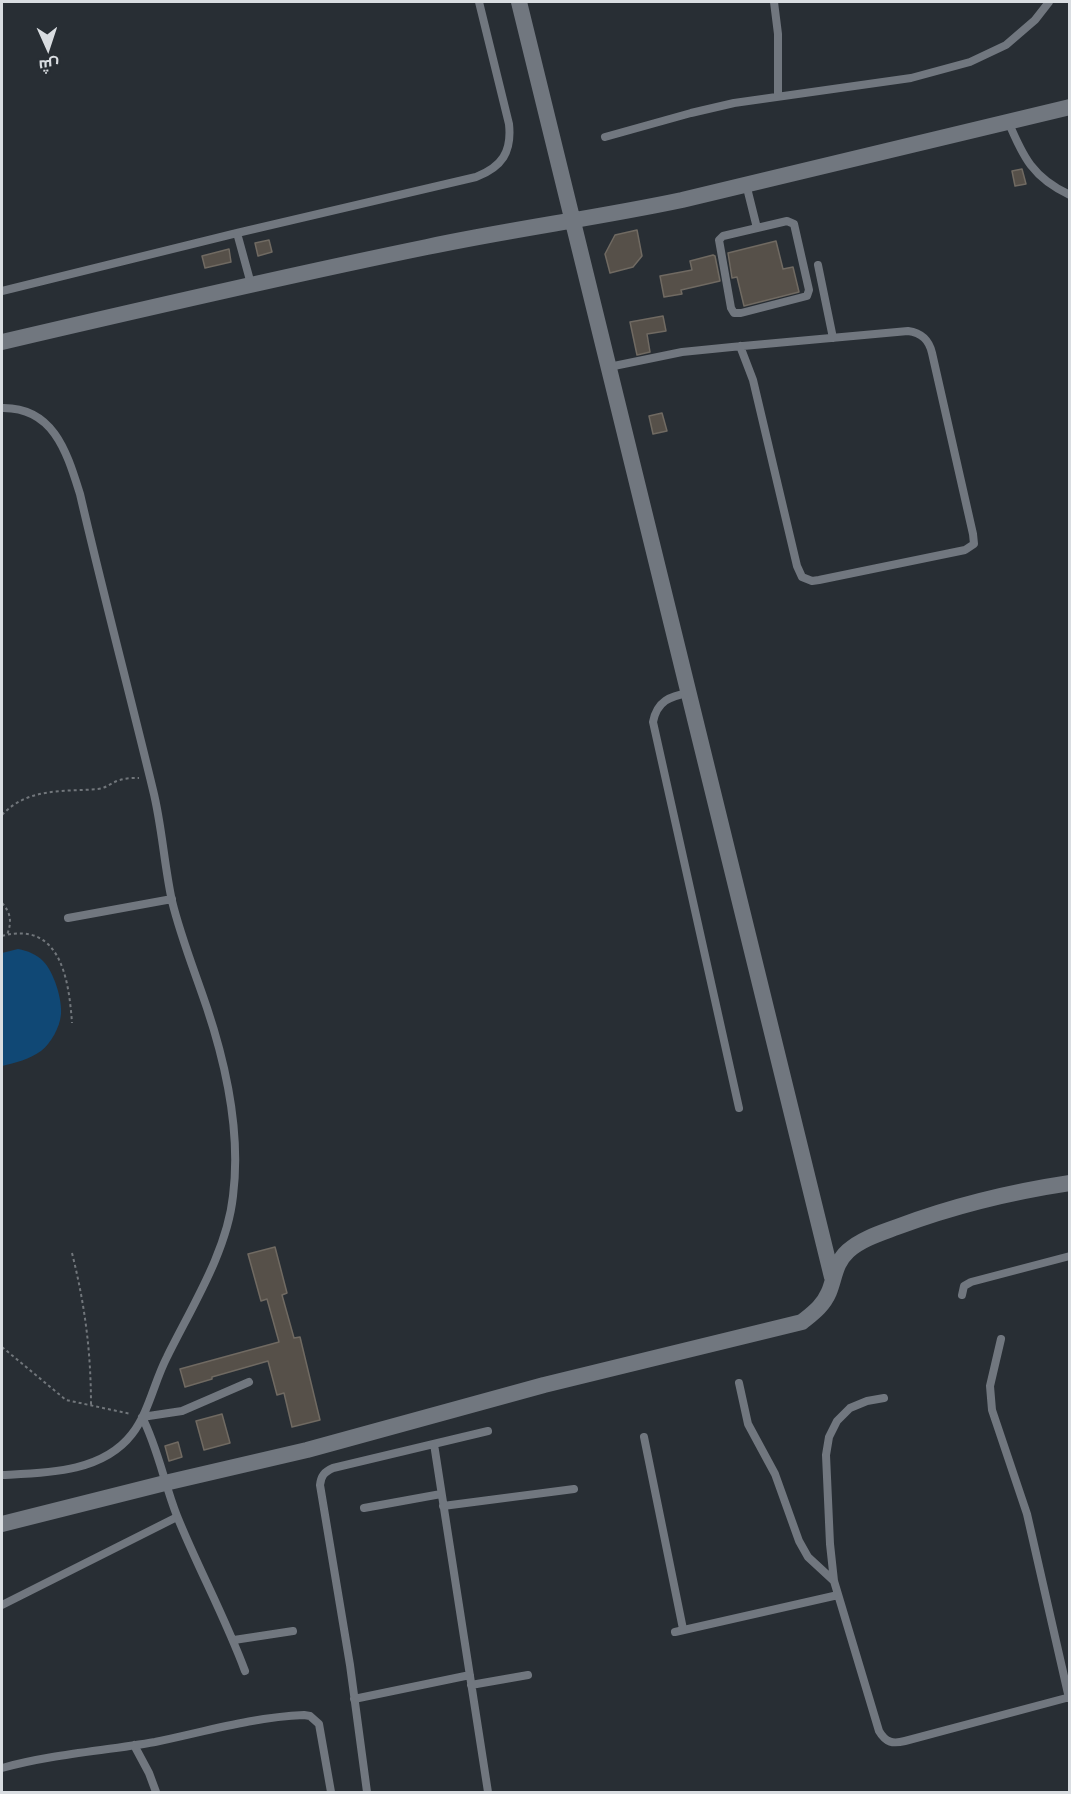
<!DOCTYPE html>
<html>
<head>
<meta charset="utf-8">
<style>
	body { margin:0 }
	#map { position:relative; width:1071px; height:1794px; overflow:hidden; background:#282e34; font-family:"Titillium Web",Cairo,sans-serif }
	canvas { display:block }
	.frame { position:absolute; inset:0; border:3px solid #d9dde1; pointer-events:none }
	.north { position:absolute; left:18px; top:18px; width:60px; height:60px; -webkit-text-stroke:4px #282e34; paint-order:stroke; rotate:177deg; font-size:16px; font-weight:700; line-height:24px; text-align:center; color:#d9dde1 }
	.north::after { content:''; display:block; margin:auto; width:21px; height:27px; background:#d9dde1; clip-path:polygon(50% 0,100% 100%,50% 72%,0 100%) }
</style>
</head>
<body>
<div id="map">
<canvas width="1071" height="1794"></canvas>
<div class="frame"></div>
<div class="north">ش</div>
</div>
<script>
const ctx = document.querySelector('canvas').getContext('2d');
ctx.lineJoin = 'round';
function paint(path, color) {
  ctx.fillStyle = color;
  ctx.fill(path, 'evenodd');
}
function stroke(path, color, width, dash) {
  ctx.strokeStyle = color;
  ctx.lineWidth = width;
  ctx.lineCap = dash ? 'butt' : 'round';
  ctx.setLineDash(dash || []);
  ctx.stroke(path);
}
const water = new Path2D(`
	M18,949c10,2 18,5 25,12 11,11 19,38 18,53 -1,13 -10,29 -20,37 -11,8 -26,12 -39,15v-113z`);
const building = new Path2D(`
	M1022,169l4,15 -11,2 -3,-15z
	M637,230l5,26 -9,11 -23,6 -5,-19 10,-19z
	M269,240l3,12 -14,4 -3,-13z
	M776,241l7,28 10,-2 6,25 -55,14 -7,-29 -5,1 -4,-25z
	M229,249l2,13 -26,6 -3,-12z
	M713,255l2,1 5,25 -39,9 1,4 -18,3 -4,-21 32,-6 -2,-9z
	M663,316l3,15 -19,3 3,18 -13,3 -7,-33z
	M662,413l5,18 -14,3 -4,-18z
	M275,1247l12,46 -5,2 12,43 6,-1 20,83 -28,7 -8,-34 -7,2 -9,-34 -56,16v2l-27,8 -5,-18 99,-27 -12,-43 -6,2 -13,-47z
	M222,1414l8,29 -26,7 -8,-29z
	M178,1442l4,15 -13,4 -4,-15z`);
const path = new Path2D(`
	M2,815c26,-28 62,-23 96,-26 9,-1 14,-7 22,-9 6,-2 13,-2 19,-2
	M2,903c9,10 10,19 5,32
	M2,936c59,-16 67,45 70,87
	M72,1253c13,52 19,99 19,153
	M2,1347l64,53 65,14`);
const lane = new Path2D(`
	M774,2l4,32v61
	M1008,121c15,36 25,57 62,74
	M605,137l86,-24 43,-10 177,-25 59,-16 36,-17 29,-25 14,-18
	M746,184l11,44
	M787,221l7,3 15,66 -2,6 -66,17h-7l-3,-5 -12,-68 4,-4z
	M237,233l14,51
	M818,265l15,73
	M2,291l235,-58 239,-56c26,-10 36,-25 33,-53l-30,-122
	M609,367l73,-15 50,-5 176,-16c14,2 21,9 24,22l41,181 1,10 -9,6 -146,30 -7,1 -10,-4 -5,-11 -44,-186 -13,-34
	M2,408c52,-1 65,45 78,86 23,99 49,197 73,296 9,36 11,74 19,111 9,37 23,71 35,107 20,60 34,125 26,188 -6,56 -42,112 -66,161 -13,25 -18,55 -35,77 -30,39 -87,39 -130,41
	M689,693c-19,3 -32,8 -36,29l86,386
	M68,918l104,-19
	M962,1295l2,-9 7,-4 99,-26
	M1001,1339l-11,47 2,24 35,104 42,184
	M739,1383l9,41 27,50 24,67 9,16 26,24
	M884,1398l-17,3 -17,7 -13,13 -8,16 -3,18 4,89 4,37 45,150c7,12 14,13 26,10l165,-44
	M644,1437l39,192
	M434,1444l54,348
	M443,1506l131,-17
	M364,1508l77,-14
	M2,1605l175,-88
	M675,1632l163,-37
	M234,1640l59,-9
	M245,1671c-20,-54 -47,-103 -68,-155 -13,-33 -19,-68 -35,-99l40,-6 67,-29
	M471,1685l57,-10
	M354,1699l116,-24
	M134,1745l15,28 7,19
	M2,1768c50,-14 102,-17 153,-26 49,-10 98,-25 149,-27l6,1 9,8 12,68
	M367,1792l-17,-127 -30,-180c1,-9 4,-13 13,-17l155,-37`);
const street = new Path2D(`
	M519,2l313,1275
	M2,342c141,-33 283,-66 425,-95 85,-18 170,-29 255,-47l388,-93
	M2,1524l163,-41 142,-33 237,-65 258,-63c11,-9 21,-16 27,-30 6,-15 6,-29 19,-41 13,-12 33,-18 49,-24 56,-21 113,-35 173,-44`);
paint(water, '#104875');
paint(building, '#565049');
stroke(building, '#706a62', 1.5);
stroke(path, '#71767b', 2, [3, 3]);
stroke(lane, '#71777f', 8);
stroke(street, '#71777f', 16);
</script>
</body>
</html>
